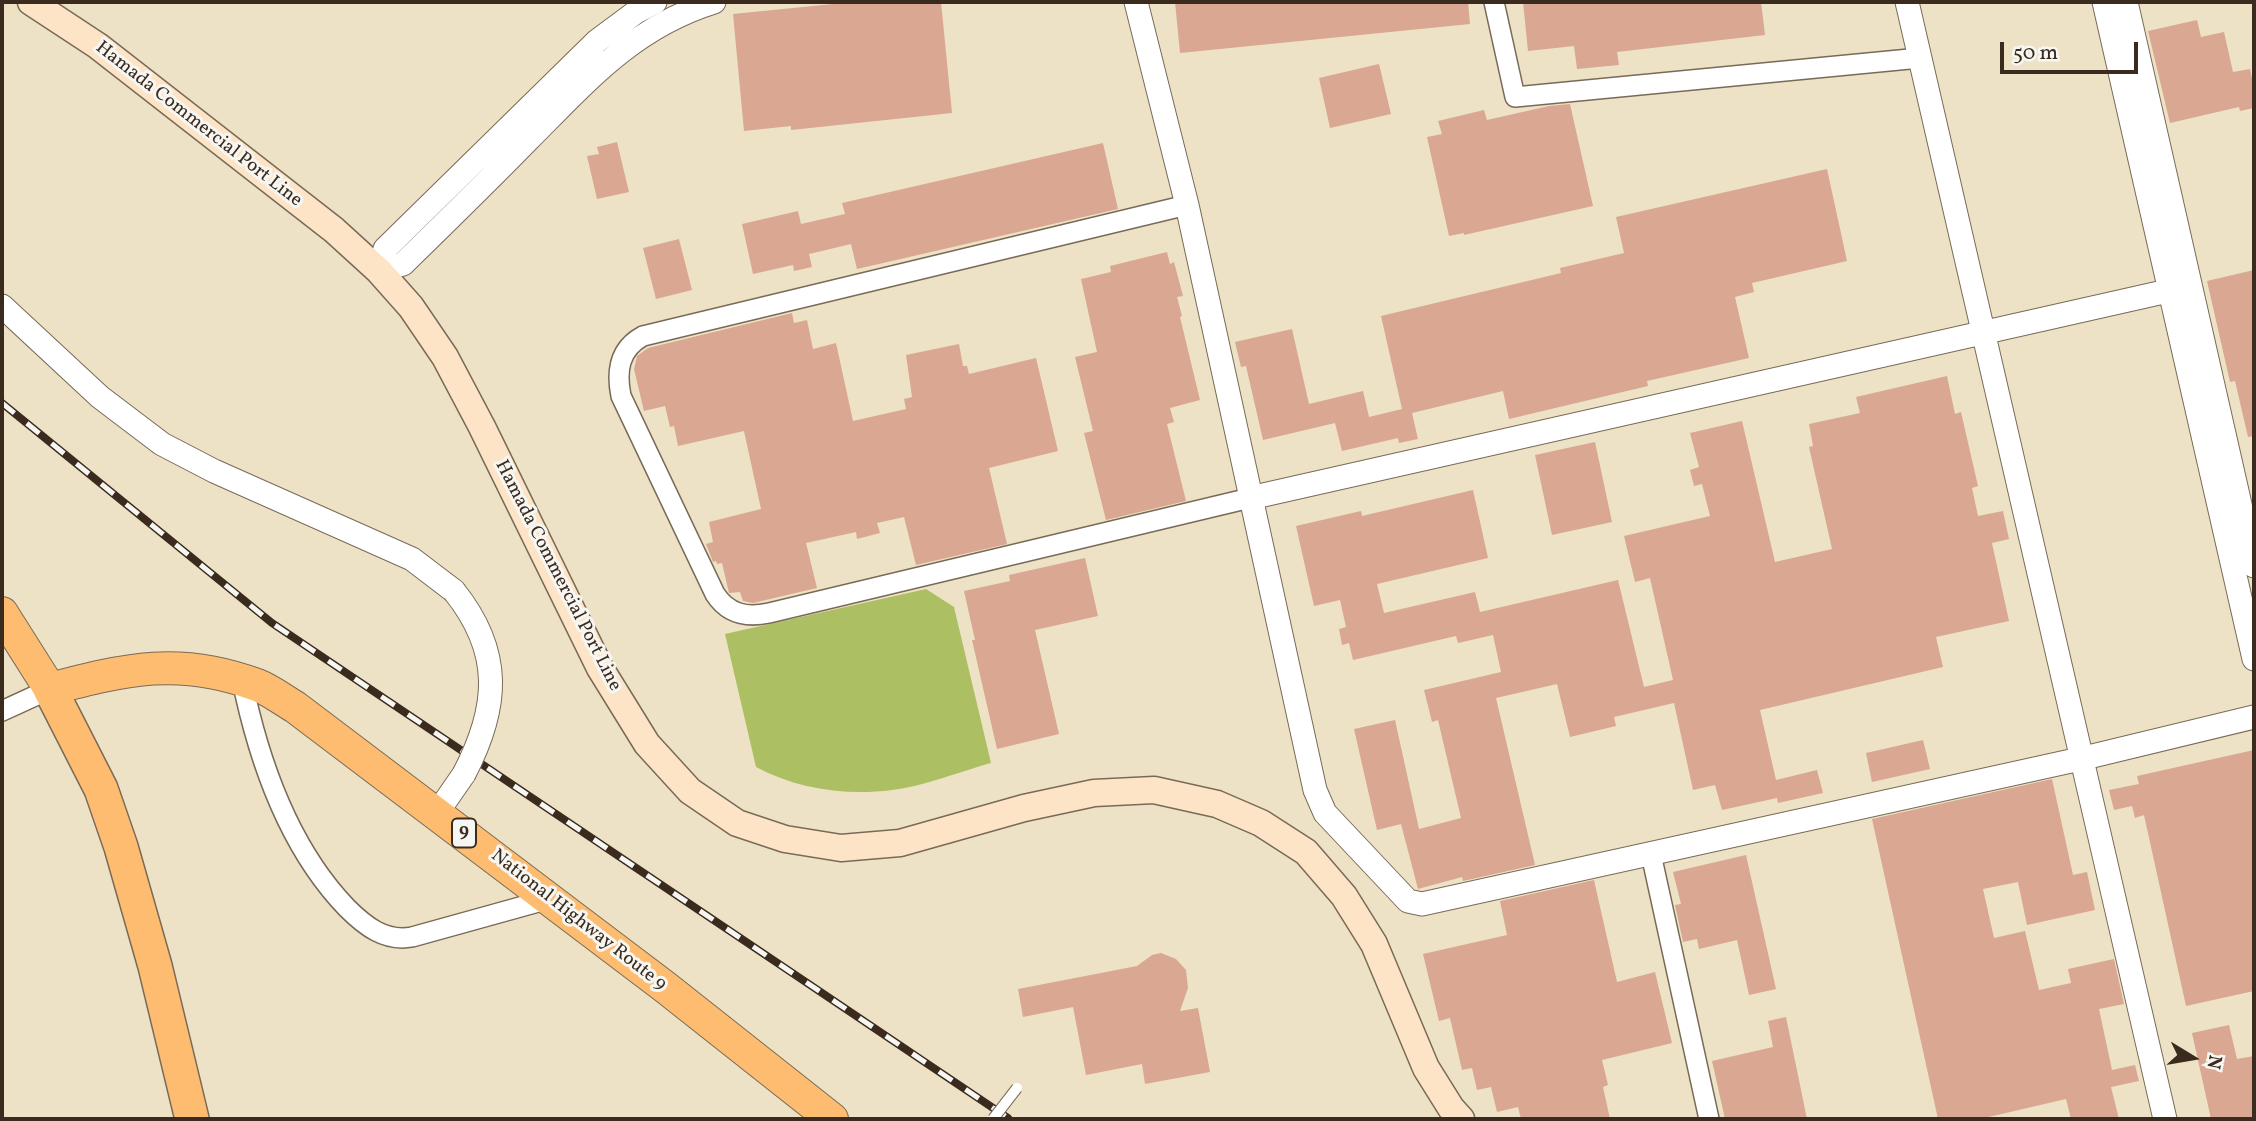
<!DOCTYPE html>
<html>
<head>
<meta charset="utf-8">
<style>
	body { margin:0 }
	#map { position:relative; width:2256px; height:1121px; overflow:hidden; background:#ede2c5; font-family:Vollkorn,serif }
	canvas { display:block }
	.frame { position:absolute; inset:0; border:4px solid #3b2a1e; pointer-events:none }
	.north { position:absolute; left:2158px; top:1023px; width:70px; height:70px; -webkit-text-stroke:5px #f6f6f2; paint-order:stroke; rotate:101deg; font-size:19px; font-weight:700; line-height:28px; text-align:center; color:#3b2a1e }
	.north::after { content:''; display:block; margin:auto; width:24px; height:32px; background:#3b2a1e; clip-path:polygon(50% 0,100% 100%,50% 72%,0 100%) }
	.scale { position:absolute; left:2000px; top:42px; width:138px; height:32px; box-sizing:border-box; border:4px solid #3b2a1e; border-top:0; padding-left:9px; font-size:21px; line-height:24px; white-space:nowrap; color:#3b2a1e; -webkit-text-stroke:5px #f6f6f2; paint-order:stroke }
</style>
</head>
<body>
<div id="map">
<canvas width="2256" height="1121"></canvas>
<div class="frame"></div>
<div class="north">N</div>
<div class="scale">50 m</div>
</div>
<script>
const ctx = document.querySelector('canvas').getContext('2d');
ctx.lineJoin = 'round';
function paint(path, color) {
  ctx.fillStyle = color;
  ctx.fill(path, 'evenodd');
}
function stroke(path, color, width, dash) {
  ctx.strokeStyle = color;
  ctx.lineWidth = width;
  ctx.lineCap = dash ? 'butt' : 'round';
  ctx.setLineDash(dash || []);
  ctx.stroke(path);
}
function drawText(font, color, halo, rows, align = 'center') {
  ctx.font = font + ' Vollkorn,serif';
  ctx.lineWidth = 6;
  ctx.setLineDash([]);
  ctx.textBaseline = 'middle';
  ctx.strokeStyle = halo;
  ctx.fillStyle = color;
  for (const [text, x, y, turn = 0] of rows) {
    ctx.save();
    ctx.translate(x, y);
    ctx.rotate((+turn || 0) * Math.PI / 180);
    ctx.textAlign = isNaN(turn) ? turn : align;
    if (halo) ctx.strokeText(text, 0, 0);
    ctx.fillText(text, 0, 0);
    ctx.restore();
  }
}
const green = new Path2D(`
	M926,589l28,18 37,156c-29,8 -70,24 -99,27 -46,6 -95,-1 -136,-23l-31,-133z`);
const building = new Path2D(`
	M853,2h88l11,111 -161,17v-4l-47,5 -11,-117z
	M1175,2h293l2,22 -290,29z
	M1523,2h238l4,33 -148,17 2,13 -42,4 -3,-23 -46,5z
	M2197,20l4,17 23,-5 9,40 17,-3 4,19v20l-14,3 -1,-4 -69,16 -22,-92z
	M1379,64l12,50 -61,14 -11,-50z
	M1570,104l23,102 -129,29v-2l-15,3 -22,-99 15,-3 -4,-13 46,-11 3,10 62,-14z
	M617,142l12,50 -32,7 -10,-43 12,-2 -2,-7z
	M1103,143l15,66 -261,60 -6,-25 -42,10 3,13 -18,4 -1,-6 -40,9 -11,-50 56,-13 3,13 44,-10 -3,-11z
	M1827,169l20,92 -95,22 2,9 -19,5 14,61 -102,23 1,5 -139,33 -6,-28 -91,22 6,26 -19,4 -1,-5 -56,13 -7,-28 -72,17 -17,-74 -5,1 -6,-25 57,-13 17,75 54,-13 6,26 33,-8 -21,-93 180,-43 -1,-5 64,-15 -8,-36z
	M679,239l13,51 -36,9 -13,-51z
	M1167,252l3,12 4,-2 9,34 -6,1 5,19 -2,1 20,83 -30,8 4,14 -7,2 19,77 -80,19 -22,-87 9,-2 -18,-74 22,-5 -16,-73 30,-7 -1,-6z
	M2254,270v166l-6,1 -13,-56 -5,1 -23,-101z
	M792,313l2,10 13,-3 6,29 23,-6 17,78 53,-12 -2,-10 8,-2 -6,-42 53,-11 4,22h4l2,8 67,-16 22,93 -69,17 18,76 -91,21 -12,-48 -27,6 3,10 -23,6 -1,-7 -50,11 11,45 -64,15 -10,-2 -3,-9 -11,1 -7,-30 -5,1 -1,-3 -3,1 -7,-18 7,-2 -4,-20 52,-13 -17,-78 -66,15 -4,-20 -4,1 -5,-21 -21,5 -10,-42 3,-13 11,-8z
	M1947,376l8,38 6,-2 17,74 -6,2 6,28 25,-5 6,28 -17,4 17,78 -73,16 7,30 -183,43 16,70 41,-10 6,23 -45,10 -1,-5 -55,12 -7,-25 -22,5 -19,-87 -60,14 2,9 -46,11 -13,-53 -61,14 39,167 -72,16 -1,-4 -44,12 -17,-65 -24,6 -23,-101 41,-9 24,109 42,-11 -23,-98 -6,2 -8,-32 77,-18 -8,-37 -35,8 -2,-7 -103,24 -4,-17 -7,2 -3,-16 7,-2 -6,-27 -26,6 -18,-80 65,-15 1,5 111,-26 15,68 -111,26 7,29 91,-21 5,20 138,-32 26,107 29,-7 -23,-102 -15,4 -11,-46 86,-20 -8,-32 -8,2 -4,-16 9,-3 -9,-34 52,-12 33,141 57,-13 -23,-102 4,-1 -4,-22 51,-11 -4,-16z
	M1595,442l17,80 -60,13 -17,-80z
	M1085,558l13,58 -63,14 24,104 -62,15 -25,-109h3l-11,-49 46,-10 -1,-6z
	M1923,740l7,29 -58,13 -6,-29z
	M2254,750v241l-68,15 -42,-191 -9,3 -3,-12 -18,4 -5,-20 30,-6 -2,-8z
	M2052,779l21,96 14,-3 8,38 -68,15 -9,-43 -35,7 11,49 31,-7 14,59 32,-7 -3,-14 46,-10 10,45 -25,5 13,61 23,-5 4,16 -28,6 8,32h-48l-5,-20 -86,20h-42l-66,-300z
	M1746,855l30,134 -27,6 -12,-55 -38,9 -2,-10 -14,3 -8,-37 6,-1 -8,-32z
	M1594,880l23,102 38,-10 17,71 -70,17 6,25 -5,2 7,32h-89l-3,-12 -21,5 -6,-25 -14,3 -5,-22 -10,2 -12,-52 -11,3 -16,-67 84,-19 -7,-34z
	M1161,953l15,6 10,11 2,18 -8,23 18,-3 12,64 -65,12 -3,-20 -56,11 -13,-68 -50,10 -5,-28 119,-23 15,-11z
	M1786,1017l21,102h-82l-13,-58 61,-14 -5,-26z
	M2229,1025l8,34 17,-3v63h-43l-19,-86z`);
const minor = new Path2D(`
	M1494,2l21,95 405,-39
	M1187,205l-544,131c-24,13 -27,35 -22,60l94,198c13,20 31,24 54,19l481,-115
	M245,694c17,76 47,157 102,214 18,18 38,34 65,29l137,-38
	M2,711l48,-22
	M1651,854l58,265`);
const tertiary = new Path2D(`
	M655,2l-19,10 -39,29 -212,208 -6,22 24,-7c42,-41 84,-82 125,-124 58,-58 105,-113 186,-138
	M1136,2l51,203 128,585 10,23 83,88 14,3 658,-145 174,-42
	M1907,2l258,1117
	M2104,2l150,657
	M2126,2l128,564
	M2,306l98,91 62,47 52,27 198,88 42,32
	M1250,498l940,-212
	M437,813l27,-39`);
const secondary = new Path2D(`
	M31,2l67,44 236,184 45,41 32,36 34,50 37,70 118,241 47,76 43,47 47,32 48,16 56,9 59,-5 124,-35 70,-15 60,-3 63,14 44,19 45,29 38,44 30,48 52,124 25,40 10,11`);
const trunk = new Path2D(`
	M2,613l48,76c76,-20 130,-33 207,-4 13,5 26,15 38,22l370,280 167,132`);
const motorway = new Path2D(`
	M50,689l51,100 20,58 34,119 37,153`);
const rail = new Path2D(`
	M2,403l270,220 736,495`);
const serviceBridge = new Path2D(`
	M993,1119l24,-31`);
const tertiaryBridge = new Path2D(`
	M454,591c49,61 45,116 10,183`);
const shields = [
	[464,833,24]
];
const shieldNames = [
	["9",464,833]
];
const streetNames = [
	["Hamada Commercial Port Line",198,125,38],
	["Hamada Commercial Port Line",557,576,63],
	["National Highway Route 9",578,921,38]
];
paint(green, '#adbf63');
paint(building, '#d9a792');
stroke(minor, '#796a58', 22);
stroke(tertiary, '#796a58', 25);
stroke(secondary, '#796a58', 29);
stroke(trunk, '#796a58', 34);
stroke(motorway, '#796a58', 36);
stroke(minor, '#fff', 19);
stroke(tertiary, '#fff', 23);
stroke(secondary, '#fee4c6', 26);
stroke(trunk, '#fdbc70', 32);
stroke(motorway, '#fdbc70', 33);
stroke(rail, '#3b2a1e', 8);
stroke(rail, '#f6f6f2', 5, [16]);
stroke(serviceBridge, '#796a58', 12, []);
stroke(tertiaryBridge, '#796a58', 25, []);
stroke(serviceBridge, '#fff', 10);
stroke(tertiaryBridge, '#fff', 23);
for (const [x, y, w] of shields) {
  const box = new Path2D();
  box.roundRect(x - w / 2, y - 14.5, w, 29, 5);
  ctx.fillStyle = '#f6f6f2';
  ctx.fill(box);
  stroke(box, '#3b2a1e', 2);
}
drawText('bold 18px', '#3b2a1e', null, shieldNames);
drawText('19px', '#3b2a1e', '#f6f6f2', streetNames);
</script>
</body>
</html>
